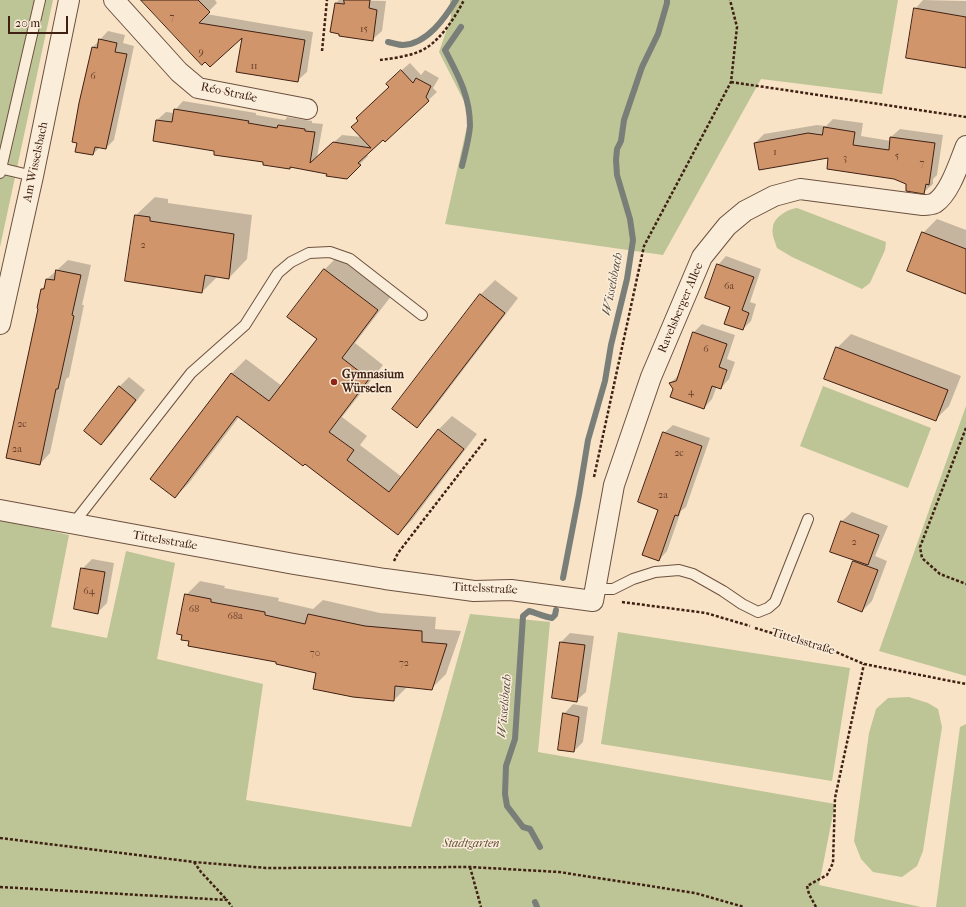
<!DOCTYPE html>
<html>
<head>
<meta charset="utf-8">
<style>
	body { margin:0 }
	#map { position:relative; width:966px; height:907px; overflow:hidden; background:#f8e3c6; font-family:"IM FELL French Canon",serif }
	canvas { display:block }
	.scale { position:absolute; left:8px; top:16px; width:60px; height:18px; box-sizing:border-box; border:2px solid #3f2013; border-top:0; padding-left:5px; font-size:12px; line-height:14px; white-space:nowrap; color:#3f2013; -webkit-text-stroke:3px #faedda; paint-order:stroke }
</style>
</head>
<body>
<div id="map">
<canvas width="966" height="907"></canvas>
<div class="scale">20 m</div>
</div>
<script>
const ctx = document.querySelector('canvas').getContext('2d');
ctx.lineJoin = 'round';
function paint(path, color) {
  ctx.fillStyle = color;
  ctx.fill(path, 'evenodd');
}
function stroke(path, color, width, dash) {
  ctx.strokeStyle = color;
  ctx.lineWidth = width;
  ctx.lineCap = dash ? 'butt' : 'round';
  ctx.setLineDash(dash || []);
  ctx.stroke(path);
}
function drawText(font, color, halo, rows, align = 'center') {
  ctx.font = font + ' "IM FELL French Canon",serif';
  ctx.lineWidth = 3;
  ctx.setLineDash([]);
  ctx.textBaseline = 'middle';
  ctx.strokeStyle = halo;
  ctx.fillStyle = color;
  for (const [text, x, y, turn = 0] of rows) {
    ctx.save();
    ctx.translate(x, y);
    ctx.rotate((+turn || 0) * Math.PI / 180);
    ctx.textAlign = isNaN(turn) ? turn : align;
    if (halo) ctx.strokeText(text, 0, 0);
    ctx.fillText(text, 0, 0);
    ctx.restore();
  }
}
const green = new Path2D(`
	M0,0h53l-53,247z
	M450,0h448l-16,94 -121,-15 -98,176 -218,-31 25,-111 -31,-61 12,-35z
	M797,208l89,34 -1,8 -15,33 -8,6 -70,-32 -15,-9c-2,-7 -6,-14 -4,-21 1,-10 15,-18 24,-19z
	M823,386l108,42 -23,60 -108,-42z
	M966,406v270l-87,-25z
	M0,519l69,16 -18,92 56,11 19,-87 49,12 -18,96 106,25 -17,116 165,27 59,-213 80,8 -12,130 297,52 -16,81 102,22h-921z
	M618,632l232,36 -18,113 -231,-37z
	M909,697l19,6 10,6 4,18 -19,124 -6,15 -15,11 -29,-5 -12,-13 -7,-18 15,-108 7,-24 12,-11z
	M966,724v183h-30l24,-180z`);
const shadow = new Path2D(`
	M145,0h70l2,3 -11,11 107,18 -6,40 -9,8 -55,-45 -33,31z
	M339,0l47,1 -4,30 -10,9 -41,-9 5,-28z
	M923,0l43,1v66l-51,-58z
	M108,31l17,4 -2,8 11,3 -20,94 -8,8 -6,-1 -7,7v-107z
	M410,63l11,12 4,-5 14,8 -6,10 4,4 -52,49 -2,-2 -17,15 2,2 -22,22 -18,-5 -36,-6 -2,1 -75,-18 -61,-10 3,-20 9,-8 8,1 1,-3 8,-9 73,12v2l29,5 2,-3 25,4v2l11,1 -6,33 25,-22 20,2 -10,-10 38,-40 5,-11z
	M833,119l30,4 -2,13 30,5v-4l9,-8 43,6 -6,40 -4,4v5l-9,8 -30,-14 -65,-21 -74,-14 9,-9 53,-9 9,1z
	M155,197l13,2v4l84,12 -5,44 -18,19 -11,-2 -16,16 -66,-77z
	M937,219l29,11v63l-43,-60z
	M339,255l53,40 -37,48 28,22 -41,52 25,19 -7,9 42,32 36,-47 14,-14 25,18 -65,86 -14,14 -93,-71 -66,-46 -50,66 -14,14 -24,-18 81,-106 14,-14 36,27 36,-47 -29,-23 36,-47z
	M726,256l35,13 -11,33 6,2 -5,17 -8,8 -12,-23 -13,-41z
	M68,260l23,5 -9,40h2l-15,72 -3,2 -16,74 -10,11v-156l2,-19 4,-4 1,-6z
	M495,280l23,18 -87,114 -14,14 -24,-17 88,-115z
	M702,324l33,11 -8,24 8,3 -6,17 -8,9 -4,-2 -5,13 -8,9 -30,-19 -4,-6 9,-8 15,-43z
	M851,334l110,42 -12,30 -14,14 -98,-72z
	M129,377l16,13 -34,44 -10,10 18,-57z
	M673,425l37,13 -24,69 -5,4 -14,40 -8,9v-51l5,-76z
	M852,512l36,14 -13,30 12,5 -15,40 -10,10 -8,-49 2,-2 -25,-9 11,-30z
	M92,559l22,4 -7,40 -10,10 -15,-44z
	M200,581l25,5 -1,2 55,10 -1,3 35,8 10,-9 57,13 56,4 -1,12 26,2 -15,43 -15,15 -23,-3 -14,14 -76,-27 -41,-12 -87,-21 -4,-45z
	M570,633l24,3 -8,56 -10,9 -15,-59z
	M573,704l15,3 -5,35 -9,9 -10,-37z`);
const stream = new Path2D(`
	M461,27l-16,23c13,25 25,46 25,76 -1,13 -5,27 -8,40
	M388,42c5,1 11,3 15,3 24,-1 42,-27 53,-45
	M563,578l16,-83 9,-55 17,-59 6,-36 16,-66 6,-39 -3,-21 -13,-44 -1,-15 1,-11 4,-8 3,-21 18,-53 16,-33 9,-31v-3
	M540,847l-10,-18 -7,-2 -16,-21 -2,-12 1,-28 9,-27 8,-123 6,-5c7,2 17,6 23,7l3,-3 1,-5
	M535,902l2,5`);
const building = new Path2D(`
	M141,0h57l12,12 -11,11 106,17 -7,42 -62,-10 6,-34 -32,29 -5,-5 -3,3z
	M344,0h26l-1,8 8,2 -4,31 -34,-5v-2l-9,-2 5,-29 9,1z
	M914,8l52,9v51l-60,-10z
	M99,39l18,4 -2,9 12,2 -21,95 -11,-2 -2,8 -18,-3 2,-9 -5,-1 7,-39 13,-56 5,1z
	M401,70l12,13 3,-5 15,8 -5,11 3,4 -44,41 -2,-2 -25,23 3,2 -14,14 -21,-3 1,-2 -37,-7v2l-27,-4v-3l-49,-7v-4l-61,-10 3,-21 16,2 2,-13 75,12 -1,2 29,5 1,-3 27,4v2l10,1 -5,31 23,-21 38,6 -20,-21 7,-6 -2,-3 33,-31 -3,-3z
	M824,127l31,5 -2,13 36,5 1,-13 45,6 -6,42 -3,-1 -2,10 -18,-3v-7l-12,-5 -67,-10 1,-11 -69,12 -5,-27 54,-10 14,2z
	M135,215l15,2v4l84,13 -5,45 -24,-4 -3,18 -77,-12z
	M922,232l44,17v45l-59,-23z
	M717,264l37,13 -12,33 7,3 -6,17 -19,-6 6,-17 -25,-9z
	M324,269l54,41 -36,48 27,21 -40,53 25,18 -7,10 42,32 49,-63 26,20 -66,86 -93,-71 -2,2 -66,-50 -62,82 -25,-19 81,-106 38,28 48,-62 -30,-22z
	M56,270l25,5 -9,40 2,1 -16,73h-2l-16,76 -34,-7 32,-149 -1,-1 4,-19h3l2,-10 8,1z
	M480,294l25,19 -88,115 -25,-19z
	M693,332l34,12 -8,23 8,3 -3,9 -3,10 -9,-3 -8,23 -34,-12 3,-8 -4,-6 7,-2z
	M836,347l112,43 -12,31 -112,-42z
	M119,386l17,14 -35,45 -17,-14z
	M663,432l39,14 -24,70 -3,-1 -16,46 -17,-6 16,-45 -20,-8z
	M841,521l38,14 -11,30 -38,-13z
	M853,561l25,9 -16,42 -24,-10z
	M81,568l24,4 -7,42 -24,-5z
	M185,594l26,5v3l54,10v3l40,9 3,-10 57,12 57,5v11l25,2 -15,46 -37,-4 -1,15 -41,-4 -40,-8 3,-16 -40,-9v-2l-88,-16 1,-5 -8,-1 1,-5 -5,-1z
	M560,642l25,3 -8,57 -25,-4z
	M563,713l16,4 -5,35 -16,-2z`);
const path = new Path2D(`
	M322,51l5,-51
	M380,60c15,-2 33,-4 46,-12 15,-9 30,-32 38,-48
	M731,82l235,35
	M966,428l-46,119 2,11 18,16 26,10
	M594,477l50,-231 87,-164 6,-55 -7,-27
	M394,561l4,-8 88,-114
	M622,602l84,11 44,13
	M755,628l81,24 28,12 102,20
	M0,838l194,24 72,6 204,-1 89,5 136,21 49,14
	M194,862l7,10 26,28
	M470,867l11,40
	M0,887l227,13 5,7
	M816,907l-7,-13 -2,-8 20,-11 6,-12 2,-65 29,-134`);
const service = new Path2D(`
	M0,168l33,8
	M0,173l40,-173
	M73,524l118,-151 54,-48 33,-52 13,-11 18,-9 21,-1 20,7 72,56
	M595,589h18l20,-10 22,-7 24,-2 14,4 30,17 19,13 16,8 10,-4 7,-6 33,-83`);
const minor = new Path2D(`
	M114,0l65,72 19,16 109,21
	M0,324l33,-148 36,-176
	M0,510l294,54 91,15 89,12 37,-1 82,11 21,-116 37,-108 51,-120 25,-31 18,-15 29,-15 26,-7 123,16c4,0 8,0 12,-2 15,-10 24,-40 31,-57`);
const markers = [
	[334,382,4,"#8f2418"]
];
const numberNames = [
	["7",172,18],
	["15",364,30],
	["9",201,53],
	["11",254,67],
	["6",93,77],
	["1",775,153],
	["5",897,157],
	["3",845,159],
	["7",922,164],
	["2",143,246],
	["6a",729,287],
	["6",706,350],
	["4",691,393],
	["2c",22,425],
	["2a",17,450],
	["2c",679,454],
	["2a",663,496],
	["2",854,543],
	["64",89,592],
	["68",194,610],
	["68a",235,617],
	["70",315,654],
	["72",404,664]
];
const streetNames = [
	["Réo-Straße",229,93,12],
	["Am Wisselsbach",36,162,-78],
	["Ravelsberger Allee",681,308,-67],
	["Tittelsstraße",165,541,10],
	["Tittelsstraße",485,589,3],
	["Tittelsstraße",803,642,17]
];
const poiNames = [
	["Gymnasium",342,375],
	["Würselen",342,389]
];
const parkNames = [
	["Stadtgarten",471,844]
];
const waterNames = [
	["Wisselsbach",613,284,-79],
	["Wisselsbach",505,706,-85]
];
paint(green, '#bdc495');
paint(shadow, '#0003');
stroke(stream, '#797e78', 6);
paint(building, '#d1956b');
stroke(building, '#3f2013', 1);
stroke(service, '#6d5140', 12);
stroke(minor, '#6d5140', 22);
stroke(path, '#3f2013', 2.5, [3, 2]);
stroke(service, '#faedda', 10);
stroke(minor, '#faedda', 20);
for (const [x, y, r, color] of markers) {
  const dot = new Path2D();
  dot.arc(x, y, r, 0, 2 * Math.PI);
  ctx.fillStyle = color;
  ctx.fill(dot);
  stroke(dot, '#faedda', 1.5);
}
drawText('10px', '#643d29', null, numberNames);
drawText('12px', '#3f2013', '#faedda', streetNames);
drawText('bold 12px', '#3f2013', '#faedda', poiNames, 'left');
drawText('italic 12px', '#65513a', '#faedda', parkNames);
drawText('italic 13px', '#5c4f45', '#faedda', waterNames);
</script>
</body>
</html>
